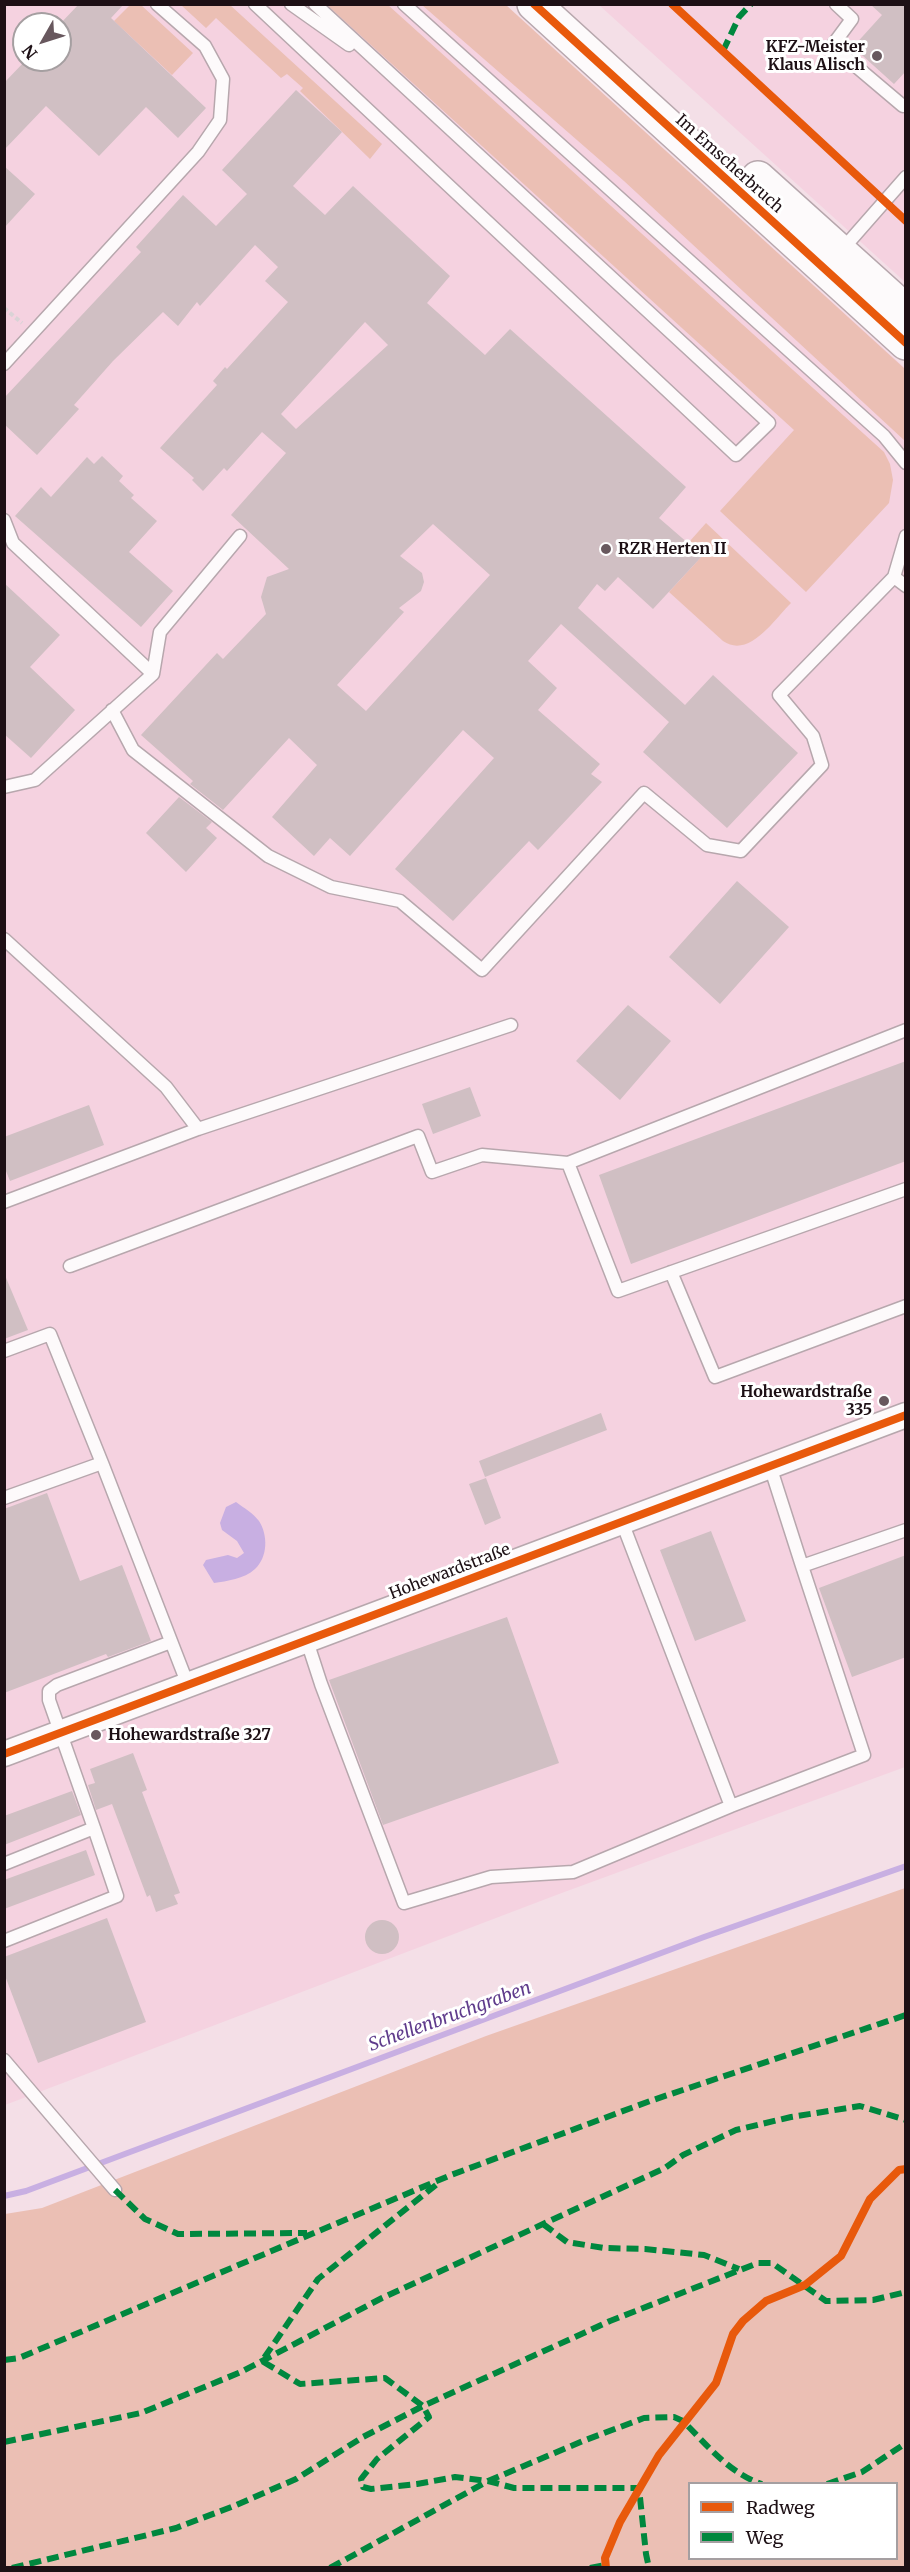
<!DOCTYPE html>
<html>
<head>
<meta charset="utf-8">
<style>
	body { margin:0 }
	#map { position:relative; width:910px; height:2572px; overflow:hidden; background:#f4dfe7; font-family:Merriweather,serif }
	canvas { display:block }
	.frame { position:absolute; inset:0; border:6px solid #1d1015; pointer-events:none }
	.legend { position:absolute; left:688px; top:2482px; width:210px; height:78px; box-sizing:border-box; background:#fff; border:2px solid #a59fa1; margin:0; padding:8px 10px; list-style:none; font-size:18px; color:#1d1015 }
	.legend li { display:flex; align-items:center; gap:12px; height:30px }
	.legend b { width:30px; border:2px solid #a59fa1 }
	.north { position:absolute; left:12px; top:12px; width:60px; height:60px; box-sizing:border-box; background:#fff; border:2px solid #a59fa1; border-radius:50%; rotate:231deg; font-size:16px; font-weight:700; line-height:24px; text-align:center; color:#1d1015 }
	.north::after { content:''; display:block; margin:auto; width:21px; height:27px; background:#68585e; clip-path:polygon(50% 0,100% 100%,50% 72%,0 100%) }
</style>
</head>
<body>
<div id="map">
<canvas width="910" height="2572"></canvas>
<div class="frame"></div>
<ul class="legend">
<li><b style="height:8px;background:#e8590c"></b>Radweg</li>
<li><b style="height:8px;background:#00873e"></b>Weg</li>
</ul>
<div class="north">N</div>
</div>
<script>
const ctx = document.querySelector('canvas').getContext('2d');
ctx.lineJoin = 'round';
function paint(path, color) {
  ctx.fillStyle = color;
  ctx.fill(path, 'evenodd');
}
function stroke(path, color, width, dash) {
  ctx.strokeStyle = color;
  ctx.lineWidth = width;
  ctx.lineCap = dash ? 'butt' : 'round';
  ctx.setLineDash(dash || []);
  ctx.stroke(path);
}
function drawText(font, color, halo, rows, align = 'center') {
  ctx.font = font + ' Merriweather,serif';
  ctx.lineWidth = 6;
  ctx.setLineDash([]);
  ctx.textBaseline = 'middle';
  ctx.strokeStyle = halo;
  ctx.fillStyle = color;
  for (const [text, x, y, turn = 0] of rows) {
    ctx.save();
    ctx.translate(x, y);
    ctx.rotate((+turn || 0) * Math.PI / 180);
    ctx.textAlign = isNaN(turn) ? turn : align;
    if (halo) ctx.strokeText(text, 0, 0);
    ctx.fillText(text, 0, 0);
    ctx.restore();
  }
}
const built = new Path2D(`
	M5,5h500l400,363v1399l-346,127 -554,211zM24,24h36v36h-36z
	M599,5h306v277z`);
const green = new Path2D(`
	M130,5h11l52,48 -21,22 -58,-54z
	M181,5h49l152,139 -12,15 -70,-68 3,-3 -16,-14 -6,4 -65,-60 -10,10z
	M327,5h61l496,447 6,12 3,16 -4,23 -83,89 -86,-81 74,-81z
	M422,5h84l399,364v72l-281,-260z
	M706,523l85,80c-17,17 -42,56 -68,38l-54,-49 35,-38 -14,-13z
	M905,1888v679l-900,1v-354l37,-6 444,-172zM690,2484h206v74h-206z`);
const water = new Path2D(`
	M236,1502c8,6 17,11 23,19 9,14 9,36 -4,48 -11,10 -28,12 -41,14l-11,-18 3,-5 22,-5 9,3 7,-5 -7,-12 -15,-11 -2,-7 6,-16z`);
const stream = new Path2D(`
	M4,2196l22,-5 678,-254 202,-71`);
const building = new Path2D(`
	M79,4h45l-13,14 95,90 -28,30 -32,-31 -47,49 -53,-50 -42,44v-67l22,-23h34v-36z
	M870,4h36v67l-12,13 -41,-37 29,-32z
	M296,90l46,42 -49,54 32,29 28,-29 97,90 -23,27 58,52 25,-26 176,158 -27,31 30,26 1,-2 14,12 -51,55 -35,-32 -13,14 -8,-7 -19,24 107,97 28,-30 85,78 -71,75 -84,-76 26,-30 -108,-98 -33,37 29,27 -19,22 62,54 -9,10 11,8 -64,68 -9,-9 -76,80 -58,-52 99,-111 -31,-28 -113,126 -20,-18 -16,18 -42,-39 45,-52 -28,-27 -66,72 -33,-26 3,-3 -52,-46 76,-82 6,6 43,-45 -5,-17 6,-20 22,-8 -58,-54 55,-62 -24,-21 -35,39 -3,-3 -21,23 -11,-11 2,-2 -34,-30 57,-63 -4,-4 12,-14 2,2 61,-67 -23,-21 13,-14 -23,-22 -55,61 -3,-4 -19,24 -15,-14 -50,49 -39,44 5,4 -42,46 -33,-31v-26l137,-146 -5,-5 47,-52 33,31 31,-32 -25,-24zM365,322l23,23 -92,84 -15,-15zM433,524l57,51 -124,136 -29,-26 67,-73 -5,-4 22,-17 3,-9 -2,-9 -22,-17z
	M4,166l31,28 -31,34z
	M102,456l21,20 -4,5 15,14 -3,3 26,23 -28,31 44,39 -32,36 -126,-111 26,-29 10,10 36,-40 7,7z
	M4,583l56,52 -30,32 45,43 -44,48 -27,-24z
	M179,797l33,25 -6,6 11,10 -31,34 -40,-39z
	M737,881l52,46 -69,77 -51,-47z
	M628,1005l43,36 -51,59 -44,-39z
	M906,1061v100l-275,103 -32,-89z
	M470,1087l11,29 -48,18 -11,-30z
	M89,1105l15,40 -94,36 -6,-15v-29z
	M4,1273l24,57 -24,9z
	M601,1413l6,17 -122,47 -6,-16z
	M486,1478l15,40 -16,7 -16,-41z
	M47,1493l33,88 42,-16 29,76 -43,16 -2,-3 -102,39v-184z
	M711,1531l35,90 -51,20 -35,-91z
	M906,1555v102l-54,20 -33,-89z
	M507,1617l52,146 -176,62 -54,-145z
	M133,1753l14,37 -5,2 38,101 -6,2 4,9 -22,8 -6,-17 -3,2 -35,-93 -16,6 -8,-25 7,-2 -5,-14z
	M72,1791l9,24 -77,30v-29z
	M86,1850l9,25 -91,34v-29z
	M107,1918l39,104 -108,41 -34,-90v-16z
	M365 1937a17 17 0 1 1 34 0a17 17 0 1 1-34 0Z`);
const path = new Path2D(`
	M4,308l18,15`);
const lane = new Path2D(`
	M255,4l481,451 33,-32 -454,-419
	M291,4l58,41
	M404,4l480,432 22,27
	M836,4l16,15 -20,27 71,60 3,-1
	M841,251l65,-74
	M4,364l194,-212 22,-32 3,-41 -18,-33 -48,-42
	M4,520l9,23 140,131 -118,106 -31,7
	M894,577l12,9
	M153,674l7,-42 80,-96
	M112,710l21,40 135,106 63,31 69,14 82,69 162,-177 63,52 34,6 81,-86 -9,-29 -34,-41 115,-118 12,-41
	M4,939l162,148 32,42
	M568,1163l50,128 288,-102
	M4,1202l194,-73 313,-104
	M70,1266l348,-130 14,36 50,-17 86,8 338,-133
	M671,1272l44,105 191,-71
	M4,1351l46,-17 52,129 -98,35
	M102,1463l86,222
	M770,1466l32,100 104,-36
	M622,1522l109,284 133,-51 -62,-189
	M307,1641l14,43 83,219 87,-26 82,-5 158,-66
	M4,1864l90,-36 -45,-128v-9l8,-6 114,-43
	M4,1941l113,-45 -23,-68
	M4,2060l111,130`);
const street = new Path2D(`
	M4,1754l902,-339`);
const secondary = new Path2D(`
	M534,4l372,339
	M758,178l148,133`);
const quiet = new Path2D(`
	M723,51l16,-34 12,-13
	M436,2185l-118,94 -56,82 38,23 85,-6 38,28 6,11 -52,42 -16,20 2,8 8,2 46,-5 38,-7 33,4 26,7h125l7,66 3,14
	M115,2190l30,29 33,15 129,-1
	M543,2224l24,18 37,6 41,1 59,6 35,14
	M4,2360l15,-2 432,-183 199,-74 256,-86
	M4,2442l137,-29 100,-41 141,-74 283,-130 18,-13 53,-25 55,-13 69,-11 46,14
	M827,2484l35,-12 44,-29
	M12,2568l164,-40 58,-22 62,-27 67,-42 60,-31 187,-85 148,-58h14l54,38 47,-1 33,-8
	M330,2568l158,-87 95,-40 61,-23 30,-1 9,4c23,23 47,53 79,63
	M590,2568l15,-3`);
const cycleway = new Path2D(`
	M534,4l372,339
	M672,4l234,217
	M4,1754l902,-339
	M606,2568l-1,-10 15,-36 39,-67 57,-72 17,-49 10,-13 23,-20 39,-16 36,-29 29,-57 29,-29 7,-1`);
const markers = [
	[877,56,6,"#68585e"],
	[606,549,6,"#68585e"],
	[884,1401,6,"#68585e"],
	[96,1735,6,"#68585e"]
];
const poiNames = [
	["KFZ-Meister",865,47],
	["Klaus Alisch",865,65],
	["RZR Herten II",618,549,"left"],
	["Hohewardstraße",872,1392],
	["335",872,1410],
	["Hohewardstraße 327",108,1735,"left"]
];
const streetNames = [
	["Im Emscherbruch",729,164,42],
	["Hohewardstraße",450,1572,-21]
];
const waterNames = [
	["Schellenbruchgraben",450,2017,-20]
];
paint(built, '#f5d2e0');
paint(green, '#ebbfb4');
paint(water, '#c8afe2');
stroke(stream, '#c8afe2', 6);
paint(building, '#d0bfc3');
stroke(lane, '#b7a7ad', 15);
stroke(street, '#b7a7ad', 27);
stroke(secondary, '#b7a7ad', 36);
stroke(path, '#dad3d6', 4, [4.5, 3]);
stroke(lane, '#fdfafb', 12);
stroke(street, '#fdfafb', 24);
stroke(secondary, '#fdfafb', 33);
stroke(quiet, '#00873e', 6, [12, 6]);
stroke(cycleway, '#e8590c', 8);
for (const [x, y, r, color] of markers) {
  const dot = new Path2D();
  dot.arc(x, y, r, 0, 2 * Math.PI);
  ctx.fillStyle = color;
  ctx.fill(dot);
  stroke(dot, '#fff', 2);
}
drawText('bold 16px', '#1d1015', '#fff', poiNames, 'right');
drawText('16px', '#1d1015', '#fff', streetNames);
drawText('italic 18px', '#5f3b8c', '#fff', waterNames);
</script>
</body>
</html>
